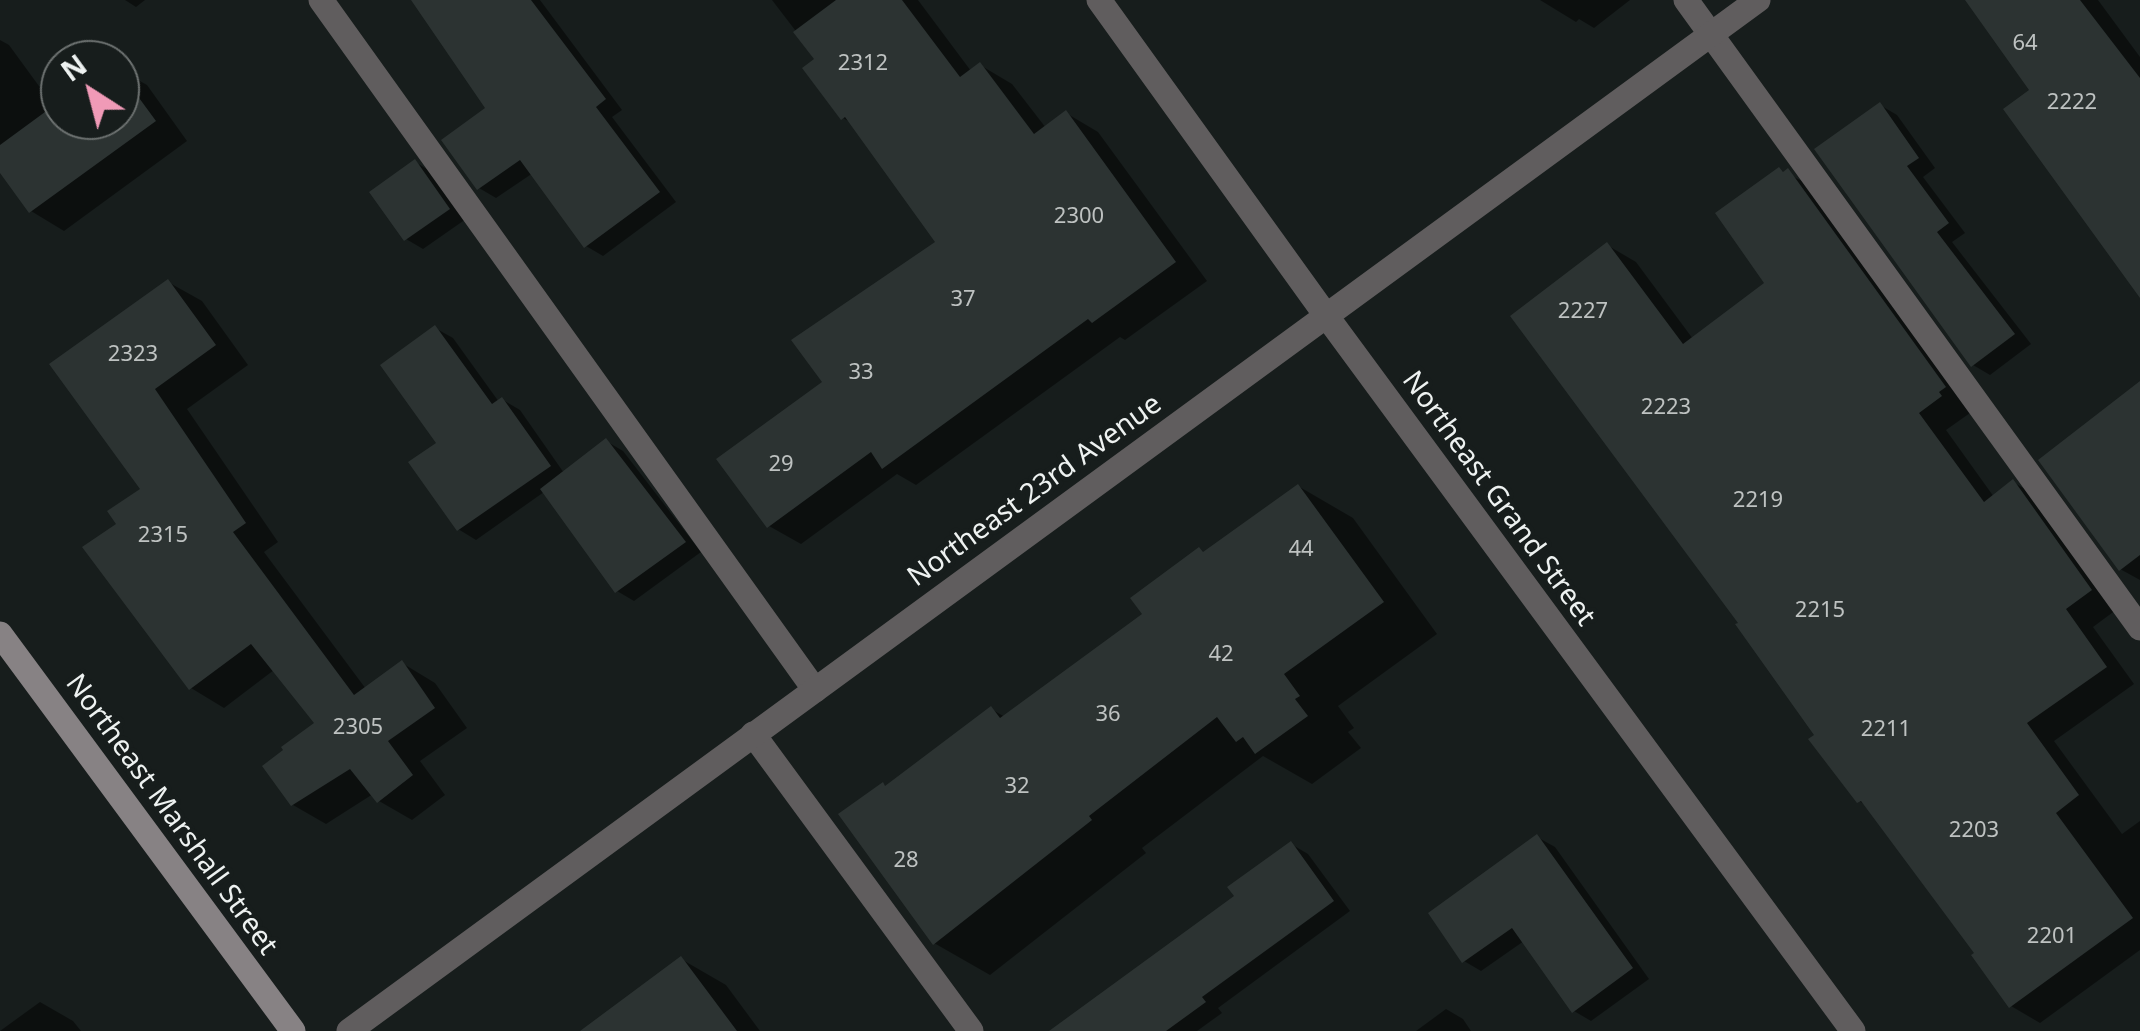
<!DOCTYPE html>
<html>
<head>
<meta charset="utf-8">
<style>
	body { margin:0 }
	#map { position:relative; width:2140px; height:1031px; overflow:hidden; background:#171d1c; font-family:"Noto Sans",sans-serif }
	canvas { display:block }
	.north { position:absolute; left:40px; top:40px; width:100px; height:100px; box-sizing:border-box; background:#171d1c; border:2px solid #6d7271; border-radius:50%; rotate:324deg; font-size:28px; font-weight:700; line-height:40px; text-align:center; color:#eef2f1 }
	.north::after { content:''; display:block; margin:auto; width:35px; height:45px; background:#f09ab7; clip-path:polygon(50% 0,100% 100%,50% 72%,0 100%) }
</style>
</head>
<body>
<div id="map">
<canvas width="2140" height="1031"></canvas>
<div class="north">N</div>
</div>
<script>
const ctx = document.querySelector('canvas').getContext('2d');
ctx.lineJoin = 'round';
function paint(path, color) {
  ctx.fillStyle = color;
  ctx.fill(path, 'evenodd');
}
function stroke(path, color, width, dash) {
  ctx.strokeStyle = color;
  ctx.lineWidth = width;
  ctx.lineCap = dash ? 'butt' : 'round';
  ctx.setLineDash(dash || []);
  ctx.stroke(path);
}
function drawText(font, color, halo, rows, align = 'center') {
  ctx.font = font + ' "Noto Sans",sans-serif';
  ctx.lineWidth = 9;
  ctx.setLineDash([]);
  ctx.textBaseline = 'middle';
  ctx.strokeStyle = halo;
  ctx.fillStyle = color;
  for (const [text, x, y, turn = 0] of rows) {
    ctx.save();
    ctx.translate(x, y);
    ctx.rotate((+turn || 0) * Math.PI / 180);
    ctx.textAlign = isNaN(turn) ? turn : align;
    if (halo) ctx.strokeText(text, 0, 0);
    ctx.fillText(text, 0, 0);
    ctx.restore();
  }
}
const shadow = new Path2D(`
	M125,0h20l-9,7z
	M412,0h128l82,110 -10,7 64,85 -73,54 -17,-10 -53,-73 -37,25 -17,-10 9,-80z
	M772,0h146l53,71 9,-6 32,19 34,44 20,-15 32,19 109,149 -82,59 -5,-3 -204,148 -19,-11 -96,70 -32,-18 56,-143 114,-141 -86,-118 -10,-6 -25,-58z
	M1540,0h90l-36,28 -15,-9 -3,3z
	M1986,0h112l42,57v238z
	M0,40l9,5 46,63 5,-3v15h60v-50l27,15 40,56 -123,90 -33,-20 -31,-42z
	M1880,105l17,10 38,53 -12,9 42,56 -13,9 79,102 -41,31 -17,-10z
	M415,162l17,10 34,47 -43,30 -17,-10z
	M1779,170l38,18 153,225 -24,17 48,67 19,-15 29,17 78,108 -27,20 41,57 -80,57 68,93 18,-13v129l-100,73 -29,-17 -34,-53 -109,-147 -9,-5 -252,-556 29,17 57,77 75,-55z
	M168,282l34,19 46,64 -61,44 91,133 -14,10 102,137 36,-26 33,20 32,45 -47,33 25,34 -33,25 -33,-19 -6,-7 -47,30 -33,-19 24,-81 -43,-54 -50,38 -33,-20 -72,-163 25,-35 -91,-125z
	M435,328l18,10 46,64 4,-2 17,10 44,63 42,-32 17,10 78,101 -67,49 -17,-10 -73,-99 -68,48 -18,-11 -18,-85z
	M2140,384v196l-20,-11z
	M1298,486l55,32 84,116 -99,72 16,22 -6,4 13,16 -49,36 -49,-28 -121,92 4,5 -156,122 -56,-32 -47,-155 104,-79 14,8 140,-102 60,-61z
	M1537,837l18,10 94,132 -58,42 -17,-10 -50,-70 -43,30 -17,-10z
	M1291,844l17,10 42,57 -132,97 4,5 -25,18h-134l174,-135z
	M681,959l45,26 34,46h-176z
	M40,1002l33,19 8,10h-81z
	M1446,1009l17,10 8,12h-55z`);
const building = new Path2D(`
	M411,0h120l75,99 -10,8 64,85 -76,56 -64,-88 -43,30 -36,-50 44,-32z
	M836,0h66l58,77 20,-15 54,72 32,-24 110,152 -84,61 -4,-4 -206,150 -11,-17 -104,76 -51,-69 106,-77 -31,-42 144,-98 -90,-125 -4,3 -39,-52 12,-9 -21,-27z
	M1965,0h115l60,78v220l-137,-189 26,-19z
	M120,72l36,49 -127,92 -29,-40v-28l60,-44v19h60z
	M1880,102l39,56 -12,8 42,57 -12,9 78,102 -44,33 -157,-218z
	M415,159l35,50 -46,32 -35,-49z
	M1779,167l4,5 5,-4 158,219 -7,5 3,4 -23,17 65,89 29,-23 79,111 -26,19 41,58 -80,56 52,72 -23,18 77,105 -124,90 -38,-53 3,-2 -113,-152 -4,2 -49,-64 6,-4 -79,-111 3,-1 -228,-307 97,-74 76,102 81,-61 -49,-70z
	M168,279l48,66 -61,44 91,134 -13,9 121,163 48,-35 33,48 -47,33 25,34 -36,28 -27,-34 -59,37 -29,-40 21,-16 -2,-3 33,-24 -63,-79 -62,46 -107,-143 34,-23 -9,-13 33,-22 -91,-125z
	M435,325l57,79 10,-7 49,69 -94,65 -49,-69 28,-19 -56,-78z
	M2140,381v174l-21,16 -81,-111z
	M606,438l80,104 -71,51 -75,-104z
	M1298,484l86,118 -100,72 16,22 -5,3 13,17 -53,38 -12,-17 -7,5 -19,-25 -128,99 3,4 -159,125 -95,-131 45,-32 2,4 106,-80 9,12 142,-104 -12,-16 69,-51 4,5z
	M1537,834l96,134 -61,45 -60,-85 -50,35 -34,-50z
	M1291,841l43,60 -132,96 4,5 -40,29h-117l185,-135 -7,-9z
	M681,956l56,75h-157z`);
const lane = new Path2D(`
	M321,0l494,690
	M1686,0l454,628
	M753,734l218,297`);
const street = new Path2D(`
	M1099,0l226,314 528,717
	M349,1031l1409,-1031`);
const secondary = new Path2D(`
	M0,634l293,397`);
const numberNames = [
	["64",2025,44],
	["2312",863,64],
	["2222",2072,103],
	["2300",1079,217],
	["37",963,300],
	["2227",1583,312],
	["2323",133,355],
	["33",861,373],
	["2223",1666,408],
	["29",781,465],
	["2219",1758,501],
	["2315",163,536],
	["44",1301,550],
	["2215",1820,611],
	["42",1221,655],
	["36",1108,715],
	["2305",358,728],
	["2211",1886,730],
	["32",1017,787],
	["2203",1974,831],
	["28",906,861],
	["2201",2052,937]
];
const streetNames = [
	["Northeast 23rd Avenue",1035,491,-36],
	["Northeast Grand Street",1498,499,54],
	["Northeast Marshall Street",171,815,54]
];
paint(shadow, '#0007');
paint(building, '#2c3332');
stroke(lane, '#605d5e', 25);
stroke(street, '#605d5e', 25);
stroke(secondary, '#878284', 25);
drawText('22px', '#bec2c1', null, numberNames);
drawText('28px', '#eef2f1', '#171d1c', streetNames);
</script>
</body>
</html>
